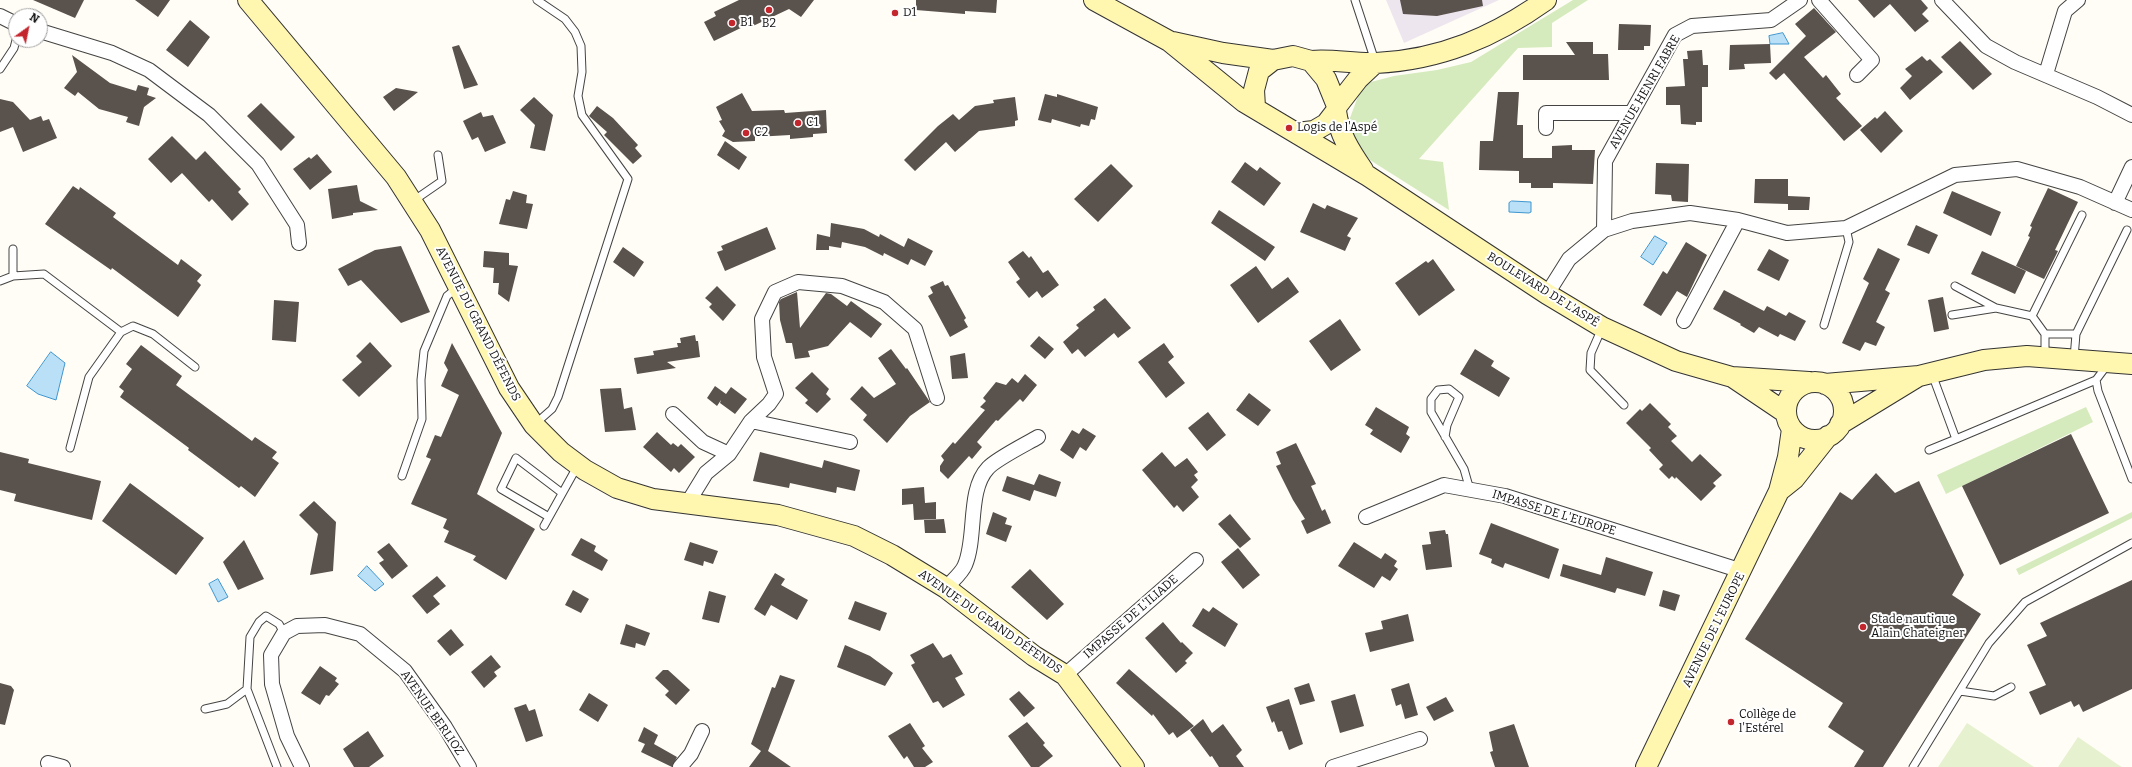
<!DOCTYPE html>
<html>
<head>
<meta charset="utf-8">
<style>
	body { margin:0 }
	#map { position:relative; width:2132px; height:767px; overflow:hidden; background:#fffdf5; font-family:Bitter,serif }
	canvas { display:block }
	.north { position:absolute; left:8px; top:8px; width:40px; height:40px; box-sizing:border-box; background:#fff; border:1px solid #a0a0a0; border-radius:50%; rotate:33deg; font-size:11px; font-weight:700; line-height:16px; text-align:center; color:#111 }
	.north::after { content:''; display:block; margin:auto; width:14px; height:18px; background:#c4262e; clip-path:polygon(50% 0,100% 100%,50% 72%,0 100%) }
</style>
</head>
<body>
<div id="map">
<canvas width="2132" height="767"></canvas>
<div class="north">N</div>
</div>
<script>
const ctx = document.querySelector('canvas').getContext('2d');
ctx.lineJoin = 'round';
function paint(path, color) {
  ctx.fillStyle = color;
  ctx.fill(path, 'evenodd');
}
function stroke(path, color, width, dash) {
  ctx.strokeStyle = color;
  ctx.lineWidth = width;
  ctx.lineCap = dash ? 'butt' : 'round';
  ctx.setLineDash(dash || []);
  ctx.stroke(path);
}
function drawText(font, color, halo, rows, align = 'center') {
  ctx.font = font + ' Bitter,serif';
  ctx.lineWidth = 4;
  ctx.setLineDash([]);
  ctx.textBaseline = 'middle';
  ctx.strokeStyle = halo;
  ctx.fillStyle = color;
  for (const [text, x, y, turn = 0] of rows) {
    ctx.save();
    ctx.translate(x, y);
    ctx.rotate((+turn || 0) * Math.PI / 180);
    ctx.textAlign = isNaN(turn) ? turn : align;
    if (halo) ctx.strokeText(text, 0, 0);
    ctx.fillText(text, 0, 0);
    ctx.restore();
  }
}
const industrial = new Path2D(`
	M1386,0h113l-95,43z`);
const green = new Path2D(`
	M1573,0h15l-36,23v24l-34,1 -99,111 24,3 6,48 -79,-50 -12,-13 -8,-17v-12l10,-27 11,-9 23,-6 43,-6 34,-8z
	M2086,407l7,15 -147,72 -9,-19z
	M2132,512v6l-113,57 -3,-6z`);
const pitch = new Path2D(`
	M1967,723l67,44h-96z
	M2078,737l39,27 5,3h-64z`);
const water = new Path2D(`
	M1783,33l6,11h-19l-1,-8z
	M1512,201l19,1v10l-2,1 -20,-1v-9z
	M1655,236l12,7 -14,22 -12,-8z
	M51,352l14,11 -9,37 -18,-6 -11,-8z
	M367,566l17,18 -9,7 -17,-15z
	M218,579l10,18 -10,5 -9,-18z`);
const building = new Path2D(`
	M33,0h51l-9,18z
	M135,0h35l-12,17z
	M739,0h75l-13,17 -12,-8 -36,17 -2,-3 -37,18 -10,-19 12,-6 -2,-4z
	M916,0h81l-1,13 -31,-2v3l-49,-4z
	M1400,0h82l1,6 -46,10 -34,-2z
	M1858,0h63l7,8 -6,6 7,7 -14,11 -25,-28 -16,14z
	M1814,8l22,24 -32,25 19,21 3,-3 15,19 -5,4 26,28 -18,15 -60,-68 -8,7 -7,-7 37,-37 -11,-12z
	M190,20l20,17 -22,30 -22,-17z
	M1619,24l32,1 -1,21h-6v4h-26z
	M1960,41l32,33 -19,16 -32,-33z
	M1566,42h27v12h15l1,26h-86v-25h52z
	M1770,44l1,19 -27,1 1,5 -16,1 1,-25z
	M459,45l19,40 -14,4 -12,-42z
	M1702,50l1,15h5v22h-6v35h-6v3l-15,-1 -1,-19h-14v-18l19,-1 -2,-27h5l-1,-8z
	M72,55l38,28 26,8 2,-6 11,3 -2,7 9,3 -12,9 -5,19 -13,-4 2,-5 -29,-8 -21,-17 -3,4 -11,-8 13,-16z
	M1922,56l5,5 3,-2 13,13 -33,28 -10,-12 12,-12 -7,-7z
	M396,88l22,4 -24,19 -11,-14z
	M1498,92h21l-2,33h6v33h29v-12l20,-1v5h23l-2,34 -40,-1v5h-22v-5h-12v-12l-40,-1 1,-29h13z
	M742,93l10,18 32,-1 1,3 41,-3 1,23 -14,1v3l-23,2v-4l-35,2v4l-22,1 -11,-6 3,-5 -6,-10 3,-1 -6,-13z
	M1045,94l12,3v-3l41,13 -3,13 -4,-1 -2,7 -8,-2 -1,3 -28,-8 -1,4 -13,-3z
	M534,97l19,18 -8,36 -15,-3 5,-23 -15,-15z
	M1015,97l3,23 -3,1v5l-36,5 -24,21 -9,-10 -31,29 -11,-11 34,-34 15,-12 6,6 16,-14 19,-3 -1,-3z
	M0,99l13,3 17,18 11,-4 2,5 6,-2 8,19 -34,14 -10,-25 -13,5z
	M261,103l34,34 -14,14 -34,-35z
	M597,106l16,12 25,27 -3,3 7,8 -9,8 -29,-29 3,-3 -18,-16z
	M1885,111l18,20 -22,22 -21,-23 15,-13 2,2z
	M481,112l2,5 10,-2 13,28 -21,9 -7,-15 -6,3 -9,-19z
	M172,136l24,24 9,-9 36,38 -3,3 11,12 -17,17 -20,-22 -3,3 -27,-29 -11,10 -23,-24z
	M725,141l22,16 -8,13 -22,-15z
	M317,154l15,18 -22,18 -17,-21 16,-12 2,2z
	M1245,162l12,9 3,-4 21,16 -17,23 -33,-24z
	M1656,163l33,1 -1,38 -16,-1 -1,-6 -16,-1z
	M1111,164l22,22 -35,36 -24,-23z
	M1755,179h33v17l22,1 -1,13h-21v-6l-34,-1z
	M357,185l3,16 18,9 -25,3v2l-21,4 -4,-30z
	M73,186l6,4 1,-3 36,26 -3,4 65,48 3,-6 21,16 -5,6 4,4 -23,32 -66,-49 -1,2 -66,-46z
	M2048,188l30,14 -23,48 3,1 -14,28 -28,-13 14,-29 -2,-1 4,-9 -2,-1z
	M513,191l14,4 -1,8 7,1 -6,25 -28,-5 7,-25 4,1z
	M1952,191l49,21 -10,24 -48,-23z
	M1313,203l12,6 2,-4 31,13 -11,18 4,2 -6,13 -45,-19z
	M1219,210l56,37 -10,14 -54,-38z
	M831,223l33,6 15,8 1,-3 24,13 4,-9 25,13 -8,15 -14,-7 -3,6 -24,-12 -1,3 -18,-9 -23,-5 -1,6 -12,-2v4h-13l1,-16 13,3z
	M1916,225l22,10 -9,19 -22,-9z
	M767,227l9,22 -51,22 -8,-19 6,-2 -2,-4z
	M1686,242l21,13 -20,42 -10,-6 -16,25 -18,-11 20,-34 4,3z
	M401,246l29,66 -29,11 -40,-43 -13,6 -10,-17 37,-19z
	M623,247l21,15 -10,15 -21,-15z
	M1878,248l22,11 -15,31 5,3 -14,29 9,5 -9,19 -11,-4 -5,9 -18,-8 27,-60 -6,-4z
	M1769,249l20,11 -10,21 -22,-11z
	M484,251l25,2v12l9,1 -9,36 -11,-8 1,-11h-6l1,-15 -11,-1z
	M1023,251l6,7 2,-2 12,17 5,-3 11,15 -17,13 -5,-7 -8,7 -13,-16 4,-3 -12,-17z
	M1982,251l44,20 -11,23 -44,-20z
	M1433,259l22,31 -36,26 -24,-33 31,-22 2,2z
	M1256,266l16,23 16,-12 11,15 -41,31 -28,-38z
	M943,281l2,5 3,-1 18,33 -2,2 4,7 -18,10 -22,-41 5,-3 -3,-6z
	M717,286l19,19 -13,16 -14,-14 3,-3 -7,-6z
	M1724,290l40,21 3,-5 19,10 3,-4 17,9 -11,20 -15,-7 -2,3 -19,-10 -5,6 -14,-8 1,-1 -28,-15z
	M797,292l3,36 26,-35 5,1 16,12 4,-5 31,23 -11,14 -21,-16 -22,24 -20,5 2,6 -15,2 -3,-16h-6l-6,-23 -1,-18 2,-3z
	M1943,297l6,32 -15,3 -6,-32z
	M1105,298l26,30 -13,10 -4,-5 -29,24 -7,-8 -6,5 -9,-12 16,-14 -3,-3 19,-15 -2,-3z
	M274,300l25,2 -3,40 -24,-2z
	M1340,319l21,31 -30,21 -22,-30z
	M695,335l1,6h2l2,16 -33,5 9,6 -39,6 -3,-16 20,-3 -1,-4 25,-4 -1,-4h4l-1,-5z
	M1039,336l15,13 -9,10 -15,-13z
	M370,342l22,24 -33,31 -17,-17 20,-18 -6,-6z
	M452,343l50,90 -25,61 58,35 -29,51 -33,-20 3,-4 -32,-14 5,-11 -6,-3 4,-9 -36,-15 20,-45 -5,-2 9,-22 6,2 18,-42 -18,-9 7,-16 -4,-7z
	M1164,343l10,14 -6,5 17,21 -19,15 -28,-36z
	M141,345l41,31 -6,9 76,56 3,-4 22,15 -5,6 7,5 -24,34 -14,-11 -2,2 -51,-38 1,-2 -69,-51 4,-6 -5,-4 13,-18 -6,-5z
	M891,349l15,20 1,-1 23,34 -20,14 -23,27 -24,-23 4,-5 -17,-16 12,-13 12,12 22,-14 -18,-26z
	M1475,349l19,12 -3,5 19,12 -11,19 -39,-23z
	M965,353l3,25 -16,1 -2,-23z
	M812,372l17,17 -3,5 5,5 -14,14 -12,-10 3,-3 -13,-12z
	M1025,374l12,11 -14,17 -3,-3 -22,22 -2,-1 -19,22 5,5 -10,12 -3,-3 -21,23 -8,-8v-5l4,-6 -3,-4 12,-14 2,2 30,-34 -5,-3 6,-6 -3,-3 13,-16 10,3 6,-7 6,5z
	M715,386l11,8 5,-7 16,12 -12,15 -15,-11 1,-3 -4,6 -10,-8z
	M621,388l3,21 8,-2 4,23 -31,2 -5,-43z
	M1249,393l22,17 -13,16 -22,-16z
	M1650,403l21,21 -3,3 9,9 -6,5 21,21 8,-8 22,21 -9,8 3,3 -15,15 -25,-24 -1,2 -3,-3 -3,3 -10,-10 4,-4 -14,-15 2,-2 -25,-25 14,-14 2,2z
	M1376,407l33,20 -3,7 4,3 -9,16 -31,-19 3,-4 -8,-5z
	M1208,412l18,23 -19,16 -19,-23z
	M1083,428l13,8 -10,15 -6,-4 -7,12 -13,-9 12,-20 7,4z
	M657,432l14,13 2,-2 5,4 3,-3 14,13 -16,16 -5,-5 -3,4 -28,-25z
	M2071,434l38,79 -109,52 -38,-79z
	M1296,443l20,41 -5,2 11,25 3,-2 6,14 -24,11 -6,-13 4,-2 -12,-19 -17,-34 5,-2 -5,-12z
	M0,452l29,7 -1,4 73,18 -9,39 -78,-19 2,-7 -16,-4z
	M760,452l62,16 2,-8 36,10 -5,21 -18,-4 -1,6 -46,-10 -1,5 -36,-7z
	M1162,452l13,15 12,-9 11,14 -4,3 4,5 -7,7 8,10 -16,15 -6,-7 -3,3 -32,-38z
	M1876,473l19,20 24,-12 45,94 -12,20 29,19 -98,153h-29l10,-16 -36,-24 15,-24 -98,-64 95,-147 12,8z
	M1039,474l22,8 -5,15 -22,-7 -4,11 -28,-10 5,-15 27,9z
	M130,483l74,55 -28,37 -74,-54z
	M924,487l1,16 11,-1v17l-22,1 -1,-16 -11,1v-16z
	M314,501l22,21 -3,49 -23,4 8,-41 -19,-19z
	M993,512l14,6 -2,6 7,2 -6,16 -20,-8z
	M1230,514l21,25 -11,9 -22,-24z
	M944,519l2,14h-21l-1,-13z
	M1491,523l68,26 -10,30 -44,-16 -2,5 -12,-5 1,-4 -13,-5z
	M1445,530l1,4h2l4,33 -26,3 -4,-25 9,-1 -2,-12z
	M581,538l15,8 -2,5 14,9 -6,11 -31,-16z
	M244,540l20,39 -26,11 -15,-28z
	M690,542l28,9 -5,13 -9,-3 -1,5 -19,-6z
	M1354,542l27,17 4,-6 12,8 -3,5 4,3 -8,12 -8,-5 -8,12 -36,-22z
	M389,543l19,23 -16,13 -13,-16 5,-3 -7,-8z
	M1238,548l22,27 -17,14 -22,-27z
	M1606,557l47,15 -8,24 -28,-8 -2,5 -55,-17 3,-12 38,11z
	M1030,569l34,35 -17,16 -36,-33z
	M775,573l10,6 -4,6 27,15 -11,20 -26,-15 -6,11 -11,-7z
	M437,576l9,10 -13,10 7,8 -13,10 -15,-18z
	M2132,580v109l-49,23 -4,-8 -5,3 -3,-6 -31,14 -11,-23 17,-7 -19,-40 20,-9 -7,-13z
	M573,590l16,9 -8,14 -16,-8z
	M1663,590l17,5 -5,16 -16,-5z
	M709,591l17,5 -7,27 -17,-4z
	M855,601l32,12 -7,18 -32,-12z
	M1213,607l25,17 -13,23 -33,-21 11,-18 6,4z
	M1408,614l6,27 -44,11 -5,-19 18,-4 -2,-8z
	M1163,622l18,21 1,-1 11,11 -8,8 2,2 -11,10 -31,-35z
	M626,624l24,9 -5,13 -9,-3 -1,5 -15,-4z
	M451,629l13,16 -14,11 -13,-15z
	M933,643l10,15 8,-4 12,20 -8,4 10,17 -22,13 -5,-7 -5,2 -22,-38 4,-2 -5,-8z
	M845,645l25,11 23,17 -8,13 -48,-19z
	M491,655l10,12 -7,5 3,4 -13,12 -13,-16z
	M320,666l17,12 -2,3 4,3 -10,12 -3,-1 -6,10 -19,-12z
	M1129,669l50,43 15,14 -17,12 -4,-6 -4,3 -16,-21 -1,2 -36,-33z
	M663,670h5l22,20 -14,15 -11,-10 4,-4 -14,-13z
	M780,675l15,5 -27,71 23,16h-42l12,-16 -10,-7 21,-57 3,1z
	M0,683l11,3 3,4 -9,35 -5,-1z
	M1309,683l6,18 -15,4 -6,-17z
	M1409,683l9,32 -13,4 -4,-15 -5,2 -5,-17z
	M1019,691l16,17 -11,9 -15,-18z
	M589,693l19,12 -10,17 -19,-12z
	M1355,694l9,32 -24,7 -9,-32z
	M1446,697l8,14 -20,10 -8,-14z
	M1289,699l14,45 -14,6 -7,-19 -4,1 -4,-11 -2,2 -6,-16z
	M526,704l3,7 6,-2 8,27 -17,6 -12,-34z
	M1203,719l9,14 11,-9 19,26 -6,6 8,11h-25l-7,-11 -2,1 -20,-27z
	M1027,722l18,21 -2,2 10,11 -14,11h-8l-23,-31z
	M910,723l15,23 -3,2 11,14 -8,5h-11l-7,-11 -3,3 -16,-23z
	M1514,724l15,43h-34l-5,-15 3,-1 -4,-19z
	M644,727l14,8 -4,9 23,13 -5,10 -31,-15 4,-8 -7,-3z
	M368,731l16,25 -15,11h-15l-11,-18z`);
const lane = new Path2D(`
	M1355,0l20,61
	M0,69l14,-21 2,-8
	M413,201l29,-20 -4,-26
	M2082,215l-50,101 13,18h31l51,-104
	M13,276l31,-2 77,58 12,-6 20,8 42,33
	M0,281l13,-5v-27
	M1955,286l41,22
	M1952,315l44,-7 36,8
	M1824,325l25,-83 -3,-14
	M1602,328l-11,25 -1,17 34,35
	M2045,334v22
	M2074,358l2,-24
	M1932,374l24,65 140,-59 12,-16
	M2096,380l2,11 34,88
	M535,424l17,-15 6,-12 70,-218 -46,-64 -4,-19 4,-24 -1,-26 -6,-14 -10,-13 -28,-19
	M1445,437l2,-12 12,-28 -10,-8 -11,1 -7,9v13l33,57 6,21
	M70,448l19,-71 32,-45
	M1929,450l27,-11
	M402,476l20,-57 -1,-39 3,-29 23,-55 11,-9
	M549,517l-48,-28 15,-31 46,35
	M544,526l34,-61
	M1960,691l34,5 17,-9
	M205,709l22,-5 20,-15
	M277,767l-30,-78 3,-52 9,-15 7,-6 13,8 5,9
	M1913,767l76,-124 36,-41 107,-59`);
const street = new Path2D(`
	M1819,0l53,60 -15,15
	M1942,0l44,46 29,16 82,35 35,18
	M0,16l16,8
	M40,31l72,22 37,17 60,45 49,49 39,61 2,18
	M2046,74l19,-63 13,-11
	M1546,128v-15h85
	M2115,203l17,-36
	M1604,230l1,-69 70,-126 17,-9 79,-6 29,-20
	M1547,294l22,-35 35,-29 28,-9 58,-8 48,7 49,13 59,-5 109,-53 62,-6 63,18 52,23
	M1684,321l54,-101
	M673,414l30,28 26,12
	M751,421l99,21
	M687,504l19,-31 23,-19 22,-33 18,-17 7,-10 -12,-37 -2,-38 13,-27 23,-10 44,4 42,16 31,27 22,69
	M1366,517l78,-32 61,11 237,75
	M946,588c6,-7 16,-15 19,-23 12,-28 2,-75 23,-97 8,-9 38,-24 50,-31
	M1065,675l131,-115
	M48,763l15,4
	M302,767l-15,-31 -15,-52 -1,-29 13,-22 13,-7 28,-1 35,9 45,37 40,56 24,40
	M680,767l11,-13 11,-23
	M1333,767l87,-28`);
const secondary = new Path2D(`
	M248,0l148,177 34,53 79,158 25,37 27,27 24,18 32,18 36,11 125,16 76,21 38,19 54,33 88,68 31,19 69,92
	M1094,0l75,41 75,61 124,74 179,118 55,33 74,34 56,16 77,5
	M1173,42l50,11 50,7
	M1311,61c22,-2 43,3 65,2 64,-3 118,-26 170,-63
	M1337,106l21,-27 17,-16
	M1255,107l-1,-17 5,-19 14,-11 20,-4 18,5 15,18 11,27 -1,5 -10,13 -12,7 -18,2
	M1336,111c3,23 14,40 27,59
	M1734,378l52,35
	M1786 411a29 29 0 1 1 58 0a29 29 0 1 1-58 0Z
	M1825,384l94,-8 65,-16 43,-4 105,8
	M1840,424l77,-47
	M1779,491l15,-12 34,-43
	M1646,767l133,-276 9,-34 4,-28`);
const markers = [
	[769,10,4,"#c4262e"],
	[895,13,4,"#c4262e"],
	[732,23,4,"#c4262e"],
	[798,123,4,"#c4262e"],
	[1289,128,4,"#c4262e"],
	[746,133,4,"#c4262e"],
	[1863,627,4,"#c4262e"],
	[1731,722,4,"#c4262e"]
];
const poiNames = [
	["D1",903,13],
	["B1",740,23],
	["B2",769,24,"center"],
	["C1",806,123],
	["Logis de l'Aspé",1297,128],
	["C2",754,133],
	["Stade nautique",1871,620],
	["Alain Chateigner",1871,634],
	["Collège de",1739,715],
	["l'Estérel",1739,729]
];
const streetNames = [
	["AVENUE HENRI FABRE",1645,92,-60],
	["BOULEVARD DE L'ASPÉ",1543,290,32],
	["AVENUE DU GRAND DÉFENDS",478,324,63],
	["IMPASSE DE L'EUROPE",1554,513,17],
	["IMPASSE DE L'ILIADE",1131,617,-41],
	["AVENUE DU GRAND DÉFENDS",990,622,35],
	["AVENUE DE L'EUROPE",1714,630,-64],
	["AVENUE BERLIOZ",432,713,55]
];
paint(industrial, '#eee6ef');
paint(green, '#d5ebbd');
paint(pitch, '#e6f2cf');
paint(water, '#b9e0f7');
stroke(water, '#3f96cf', 1);
paint(building, '#5a524d');
stroke(lane, '#444', 9);
stroke(street, '#444', 16);
stroke(secondary, '#333', 22);
stroke(lane, '#fff', 7);
stroke(street, '#fff', 14);
stroke(secondary, '#fff6b0', 20);
for (const [x, y, r, color] of markers) {
  const dot = new Path2D();
  dot.arc(x, y, r, 0, 2 * Math.PI);
  ctx.fillStyle = color;
  ctx.fill(dot);
  stroke(dot, '#fff', 1.5);
}
drawText('12px', '#111', '#fff', poiNames, 'left');
drawText('12px', '#111', '#fff', streetNames);
</script>
</body>
</html>
